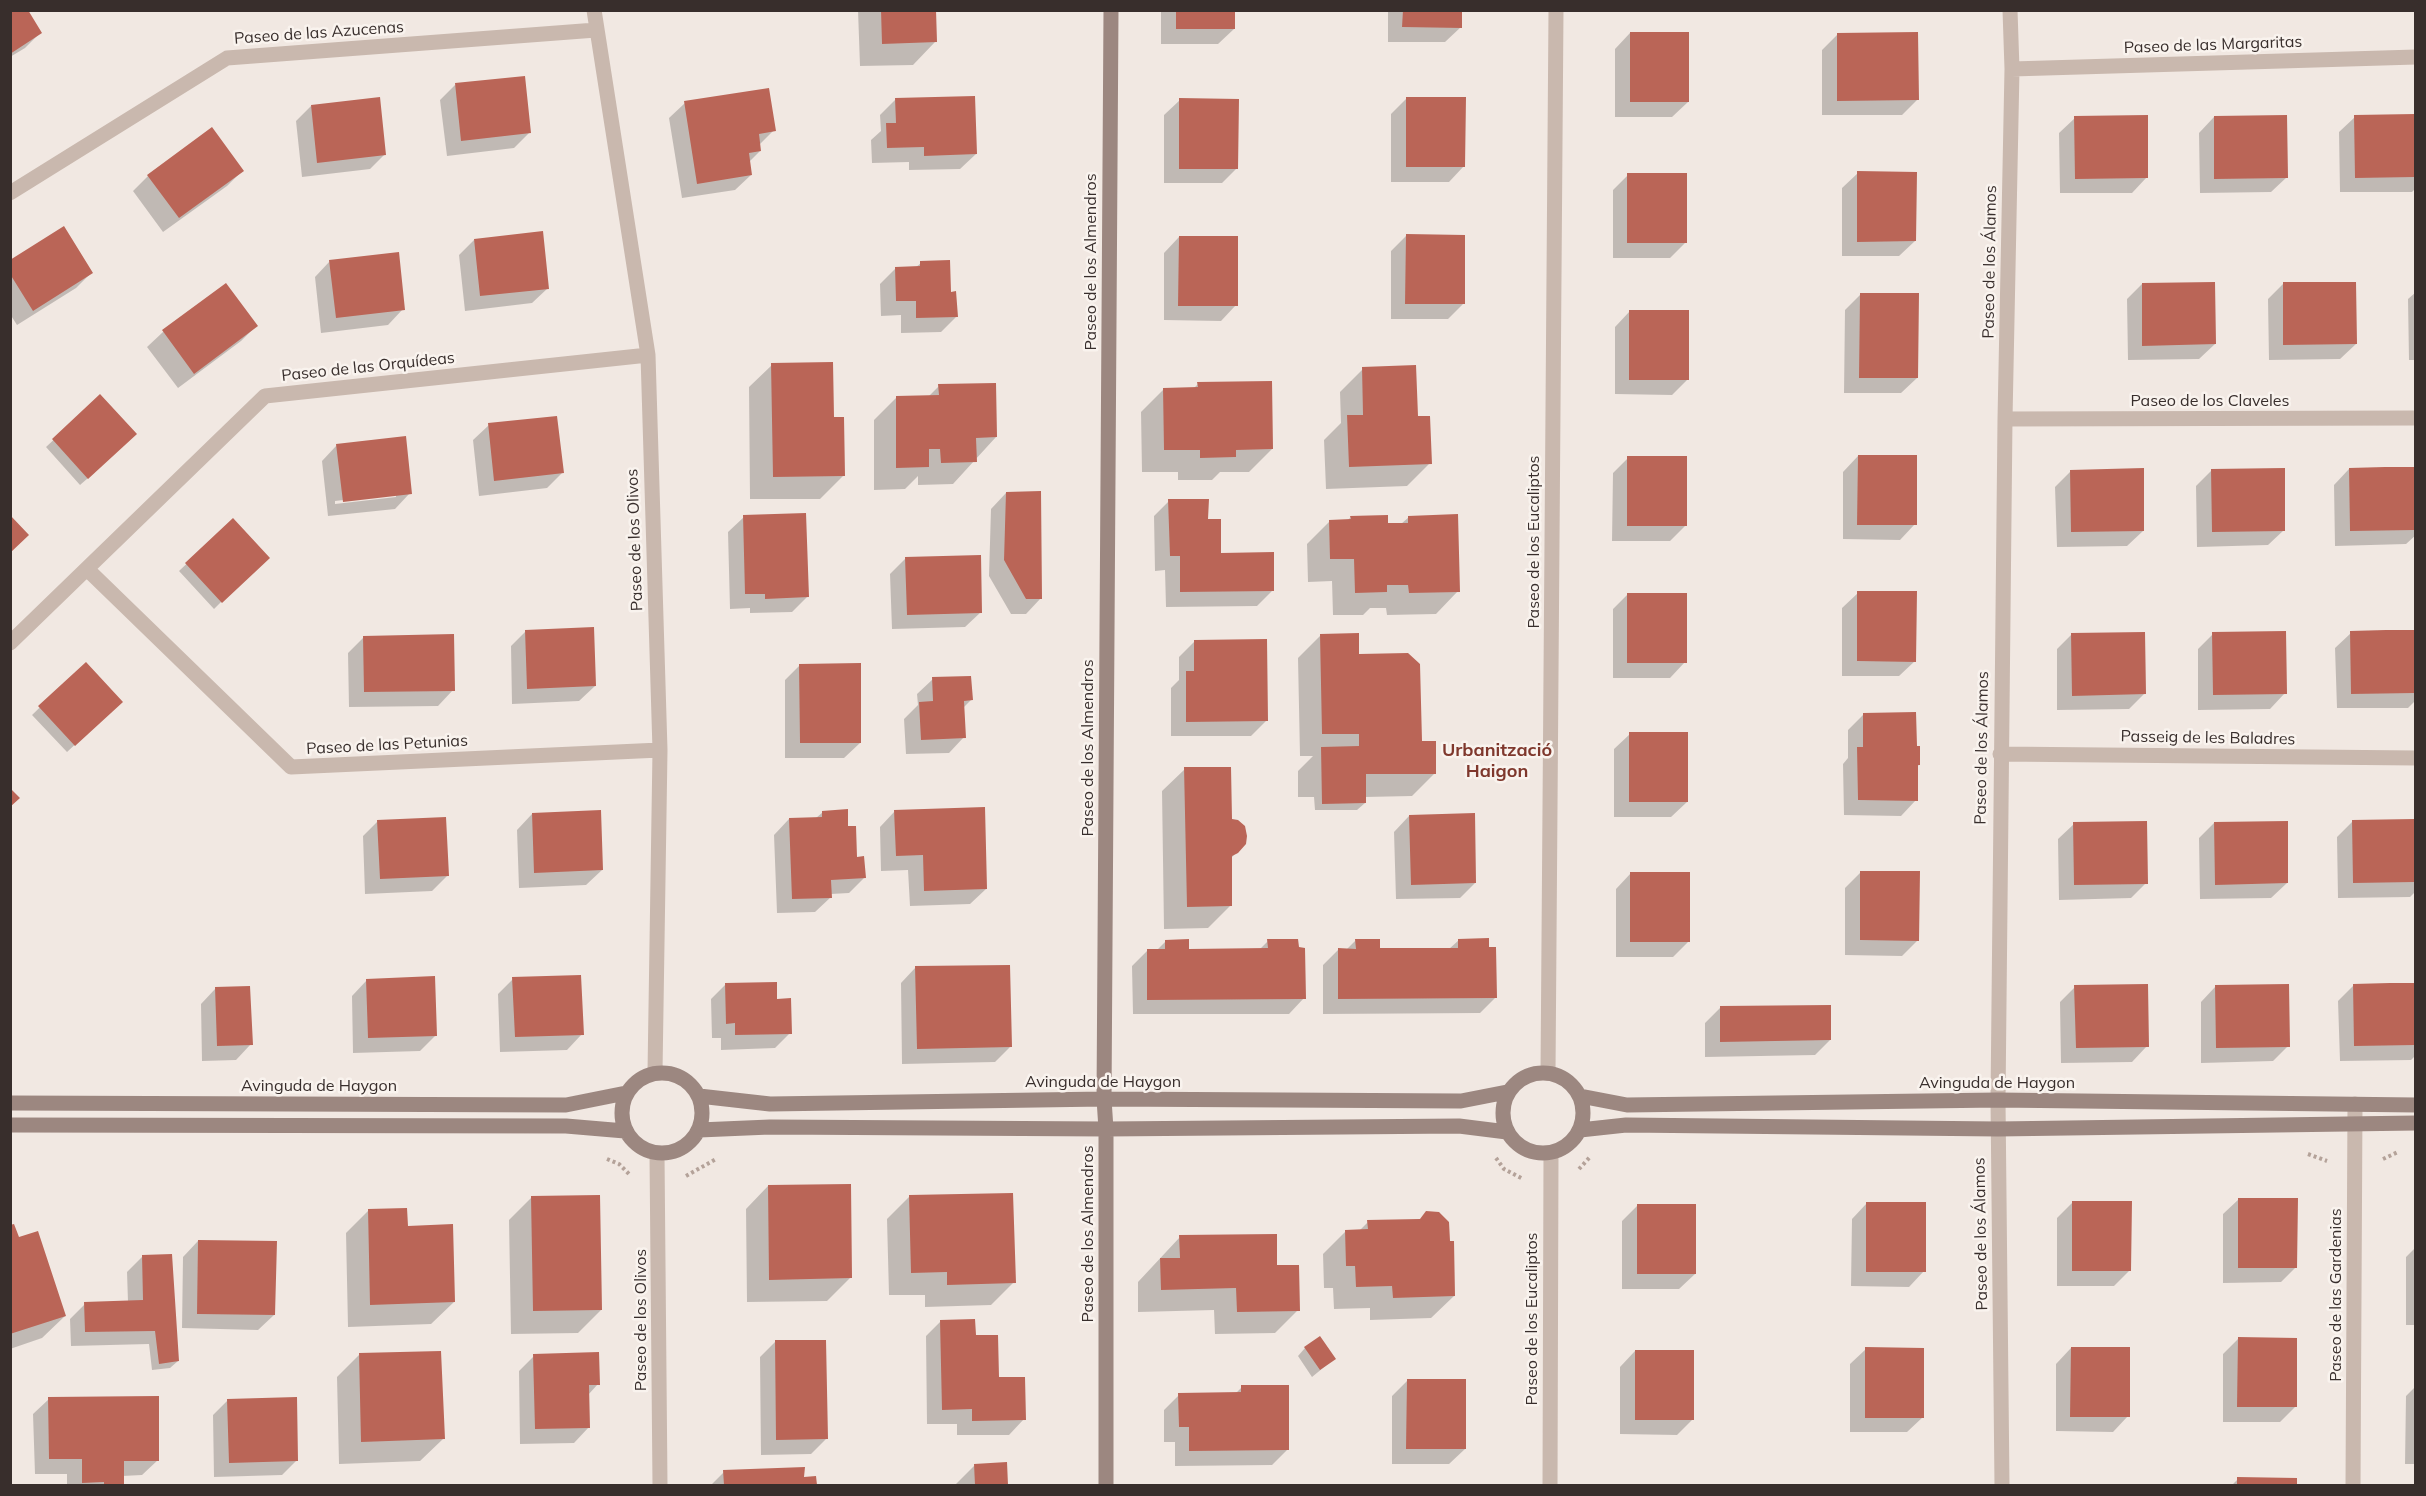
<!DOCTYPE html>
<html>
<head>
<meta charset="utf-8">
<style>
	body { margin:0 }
	#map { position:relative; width:2426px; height:1496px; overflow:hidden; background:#f1e8e2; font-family:Mulish,sans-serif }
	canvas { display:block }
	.frame { position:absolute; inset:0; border:12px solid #382e2c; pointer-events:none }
</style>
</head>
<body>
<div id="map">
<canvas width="2426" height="1496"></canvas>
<div class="frame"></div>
</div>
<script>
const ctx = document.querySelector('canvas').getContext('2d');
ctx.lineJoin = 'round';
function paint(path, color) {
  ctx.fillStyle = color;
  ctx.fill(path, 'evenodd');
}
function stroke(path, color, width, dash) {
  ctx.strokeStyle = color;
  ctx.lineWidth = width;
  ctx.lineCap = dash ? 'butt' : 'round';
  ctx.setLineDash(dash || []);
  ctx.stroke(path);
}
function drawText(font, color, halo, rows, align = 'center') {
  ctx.font = font + ' Mulish,sans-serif';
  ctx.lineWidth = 5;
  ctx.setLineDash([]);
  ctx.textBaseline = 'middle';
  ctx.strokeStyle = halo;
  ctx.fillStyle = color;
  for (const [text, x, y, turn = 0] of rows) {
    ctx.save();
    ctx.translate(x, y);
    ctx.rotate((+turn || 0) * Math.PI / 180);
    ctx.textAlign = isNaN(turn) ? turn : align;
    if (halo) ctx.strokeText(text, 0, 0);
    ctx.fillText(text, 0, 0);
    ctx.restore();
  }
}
const shadow = new Path2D(`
	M10,10l31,22 -16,16 -15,9z
	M858,10h76l1,32 -22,23 -53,1z
	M1161,10h73v19l-16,15h-57z
	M1388,10h73v17l-16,15h-57z
	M1630,33l58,69 -16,15h-57v-68z
	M1837,35l80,65 -15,15h-80v-65z
	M455,85l74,48 -15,15 -67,8 -7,-56z
	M1407,98l57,68 -15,16h-58v-68z
	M896,99l80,55 -16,15 -51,1v-8l-37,1 -1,-23 10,-9 -1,-16z
	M1180,100l57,68 -15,15h-58v-68z
	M685,103l89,27 -15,15 1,6 -11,11 2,13 -16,15 -53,8 -13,-80z
	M311,106l74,48 -15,15 -68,8 -6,-56z
	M2416,116v72l-4,4h-72l-1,-60 16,-15z
	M2214,117l73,60 -16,15 -71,1 -1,-60z
	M2075,118l72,59 -15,16h-72l-1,-60z
	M242,171l-15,15 -64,46 -30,-41 15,-15z
	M1858,173l57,68 -16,15h-57v-68z
	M1628,175l57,68 -15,15h-57v-68z
	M1406,236l57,68 -15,15h-57v-68z
	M1179,237l57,68 -15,16 -57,-1v-67z
	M474,240l74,48 -16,15 -67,8 -6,-56z
	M330,261l73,48 -15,16 -67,8 -6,-56z
	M10,262l81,11 -15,15 -59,37 -7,-11z
	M921,263l28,30 7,24 -15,15 -40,1v-18l-20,1 -1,-32 16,-16h19z
	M2142,284l73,60 -16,15 -71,1 -1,-61z
	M2283,284l73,60 -16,15 -71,1 -1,-61z
	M226,285l30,41 -15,15 -63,47 -31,-41 16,-15z
	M2416,292v68h-7l-1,-61z
	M1861,294l56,84 -16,15h-57l1,-83z
	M1630,311l57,69 -15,15 -57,-1v-67z
	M772,365l60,53 11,58 -23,23h-70l-1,-112z
	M1363,369l53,49 14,45 -23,23 -81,3 -2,-49 17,-17 -1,-31z
	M1198,384l74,65 -23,23h-29l-8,8h-34v-8h-36l-1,-60 23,-23h29z
	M939,386l57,51 -43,47 -35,1v-9l-13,13 -31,1v-70l23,-23h31z
	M76,419l19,53 -15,13 -34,-38z
	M489,425l73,48 -15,15 -68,8 -6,-56z
	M337,445l73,48 -15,16 -67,7 -6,-55zM396,494v3l-61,7v-3z
	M1858,456l57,68 -15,16 -57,-1v-67z
	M1628,458l57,68 -15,15h-58l1,-68z
	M2416,468v67l-10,9 -71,2 -1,-61 15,-16z
	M2212,470l72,60 -16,15 -71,2 -1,-61z
	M2071,471l72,60 -16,15 -70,1 -2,-60z
	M1006,493l35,105 -15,16h-15l-22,-38 2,-67z
	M1169,501l38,20 13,34 53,35 -16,16 -91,1 -1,-37 -10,1 -1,-55z
	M744,517l63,80 -15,15 -42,1v-5l-20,1 -2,-77z
	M1351,517l35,8 15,-1 8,-7 49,74 -22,23 -49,1 -1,-7h-16l-7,7h-30l-1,-34 -24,1 -1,-38 23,-23h17z
	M233,520l-5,75 -14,14 -35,-38z
	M906,558l75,54 -16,15 -73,2 -2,-55z
	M1858,593l57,68 -16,15h-57v-68z
	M1628,594l57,68 -15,16h-57v-69z
	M526,631l69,55 -16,15 -67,3 -1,-58z
	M2416,631v69l-8,8h-71l-2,-60 16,-15z
	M2072,634l72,60 -15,15 -72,1v-61z
	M2213,634l72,59 -15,16 -72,1v-61z
	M1321,635l37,20 63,88 14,30 -23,23 -47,1v6l-8,7h-42l-1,-13h-16v-26l15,-15h-13l-2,-98z
	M363,638l90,52 -15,16 -89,1 -1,-54z
	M1195,641l72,79 -16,16h-80v-48l8,-8v-23z
	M800,665l60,78 -16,15h-59v-78z
	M933,679l38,21 -8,8 1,29 -15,16 -43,1 -2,-35 14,-14 -1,-11z
	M62,686l19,53 -14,13 -35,-37z
	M1863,715l52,33 4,17 -3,2v33l-15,16 -57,-1 -1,-51 5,-6v-28z
	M1630,734l57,68 -16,15h-57v-68z
	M1185,769l45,51 7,32 -6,6v47l-23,23 -44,1 -2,-138z
	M895,811l91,78 -16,15 -60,2 -2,-36 -27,1 -1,-44z
	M823,812l24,16 8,30 9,20 -15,15 -18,1v3l-16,15 -38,1 -3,-78 15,-16 27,-1z
	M532,814l70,56 -16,15 -67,3 -2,-58z
	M1409,816l66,67 -15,15 -64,1 -2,-67z
	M378,821l69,55 -15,15 -67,3 -2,-58z
	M2416,821v70l-6,6 -72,1 -1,-61 15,-15z
	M2214,823l73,60 -16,15 -71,1 -1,-61z
	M2074,824l72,59 -15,15 -72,2 -1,-61z
	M1861,872l57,68 -16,16 -57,-1v-67z
	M1631,873l57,69 -15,15h-57v-68z
	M1356,940l22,10 71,-1 10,-9 36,58 -15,15 -157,1v-49l15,-15h8z
	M1166,941l21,10 72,-1 9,-9 36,57 -15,16h-156l-1,-48 15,-15h9z
	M916,967l94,80 -15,15 -93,2 -1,-81z
	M513,979l69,55 -15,16 -67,2 -2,-58z
	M367,980l69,55 -16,16 -67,2 -1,-57z
	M726,984l64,49 -15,15 -54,2v-12h-9l-1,-39z
	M2416,984v71l-5,5 -71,1 -2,-60 16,-16z
	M2216,986l72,60 -15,15 -72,2v-61z
	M2075,987l72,59 -15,16 -71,1 -1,-61z
	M216,988l35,56 -15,16 -34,1 -1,-57z
	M1720,1008l110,32 -15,15 -110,2v-34z
	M768,1186l82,92 -23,23 -80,1 -1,-93z
	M910,1196l104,86 -23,23 -66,2v-12h-36l-2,-76z
	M532,1197l69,113 -23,23 -67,1 -2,-114z
	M2239,1199l57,68 -15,15 -58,1v-69z
	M2073,1202l57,68 -16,16h-57v-68z
	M1867,1203l57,68 -15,16 -58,-1 1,-67z
	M1637,1206l58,68 -16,15h-57v-68z
	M369,1210l38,17 47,75 -23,22 -83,3 -2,-94z
	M1368,1222l86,74 -23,22 -61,2v-12l-36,1 -1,-21h-9l-1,-34 23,-23h13z
	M10,1227l55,89 -23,22 -32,11z
	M1180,1237l96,29 22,44 -23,23 -60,1 -1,-24 -76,2v-30z
	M198,1241l76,74 -16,15 -76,-2 1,-71z
	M2416,1247v78h-10v-68z
	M143,1256l35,105 -8,7 -18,2 -3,-26 -78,2 -1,-27 15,-15 43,-2 -1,-30z
	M941,1321l33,16 24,42 26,40 -15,16h-52v-11h-30l-1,-88z
	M2238,1339l57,68 -15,15h-57v-68z
	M775,1342l51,97 -15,15 -50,1 -1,-98z
	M1305,1348l29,11 -22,18 -14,-21z
	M2071,1348l57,68 -15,16 -57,-1v-67z
	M1866,1349l57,68 -16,15h-57v-68z
	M1635,1351l58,68 -16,16 -57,-1v-67z
	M359,1355l84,84 -23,22 -81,3 -2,-87z
	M534,1356l64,28 -10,11 1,32 -15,16 -54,1 -1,-73z
	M1407,1381l58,68 -16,15h-57v-68z
	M2416,1386v78h-11l1,-68z
	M1242,1387l45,63 -15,15 -97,1v-24h-11v-32l15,-15 56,-1z
	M49,1399l109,61 -16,15 -20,1 1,10h-56v-12h-32l-2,-60z
	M228,1400l69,60 -15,15 -68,2 -1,-62z
	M1005,1464l1,22h-52l21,-21z
	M724,1472l91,6v8h-105z
	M2238,1479h57v7h-64z`);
const building = new Path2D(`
	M10,10h18l14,23 -32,21z
	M881,10h55l1,32 -55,2z
	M1176,10h59v19h-59z
	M1403,10h59v18l-60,-1z
	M1630,32h59v70h-59z
	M1918,32l1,68 -82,1v-68z
	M525,76l6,57 -70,8 -6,-58z
	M769,88l7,43 -17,3 2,17 -12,2 3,22 -55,9 -13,-83z
	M975,96l2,58 -53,2v-9l-37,1 -1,-25h10l-1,-25z
	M380,97l6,58 -69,8 -6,-58z
	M1406,97h60l-1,70h-59z
	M1179,98l60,1 -1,70h-59z
	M2415,114v63l-60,1 -1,-63z
	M2148,115v63l-73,1 -1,-63z
	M2287,115l1,63 -74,1v-63z
	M212,127l32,44 -65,47 -32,-43z
	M1857,171l60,1 -1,69 -59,1z
	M1627,173h60v70h-60z
	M64,226l29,47 -60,38 -23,-37v-14z
	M543,231l6,58 -69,7 -6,-57z
	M1406,234l59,1v69h-60z
	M1179,236h59v70h-60z
	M399,252l6,58 -69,8 -7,-58z
	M950,260l1,32 5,-1 2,26 -42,1v-17h-20l-1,-34 25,-1v-5z
	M2215,282l1,62 -74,2v-63z
	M2283,282h73l1,62 -74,1z
	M226,283l32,43 -64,48 -32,-44z
	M1860,293h59l-1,85h-59z
	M1629,310h60v70h-60z
	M833,362l1,55h10l1,59 -72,1 -2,-114z
	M1416,365l2,51h12l2,48 -83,3 -2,-52h16l-1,-48z
	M1272,381l1,68 -37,1v7l-36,1v-8h-36l-1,-62 35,-1 -1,-5z
	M996,383l1,54 -21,1 1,24 -36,1 -1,-14h-11v18l-33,1v-72l43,-1 -1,-11z
	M100,394l37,40 -49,45 -36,-40z
	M557,416l7,57 -70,8 -6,-58z
	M406,436l6,58 -69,8 -7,-58z
	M1858,455h59v70h-60z
	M1627,456h60v70h-60z
	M2385,467h30v63l-65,1 -1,-63z
	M2144,468v63l-73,1 -1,-62z
	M2285,468v63l-73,1 -1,-63z
	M1041,491l1,108h-16l-22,-39 2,-68z
	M1168,499h41l-1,20h13v34l53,-1v39l-94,1v-36h-10z
	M806,513l3,84 -44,2v-5h-20l-2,-79z
	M1458,514l2,78 -51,1 -1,-8h-21v7l-32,1 -1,-34h-24l-1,-39 22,-1 -1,-3 38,-1v8h20v-7z
	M10,515l19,20 -19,18z
	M233,518l37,40 -48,45 -37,-40z
	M981,555l1,58 -75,2 -2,-58z
	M1857,591h60l-1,71 -59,-1z
	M1627,593h60v70h-60z
	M594,627l2,59 -69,3 -2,-59z
	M2386,630h29v63l-64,1 -1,-63z
	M2286,631l1,63 -74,1 -1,-63z
	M2145,632l1,62 -74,2 -1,-63z
	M1359,633v21l49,-1 12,11 2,77h14v33h-70v29l-44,1 -1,-57 38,-1v-12h-37l-2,-100z
	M454,634l1,57 -91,1 -1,-56z
	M1267,639l1,82 -82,1v-51h8v-31z
	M86,662l37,40 -48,44 -37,-40z
	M861,663v80h-61l-1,-79z
	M971,676l2,24 -9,1 2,37 -45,2 -2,-38 14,-1 -1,-24z
	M1916,712l1,34h3v19h-2v36l-60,-1 -1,-53h6v-34z
	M1629,732h59v70h-59z
	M1184,767h47l1,52 6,1 7,6 2,10 -1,8 -8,9 -6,3v50l-45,1z
	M10,788l10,10 -10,9z
	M985,807l2,82 -63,2 -1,-36 -27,1 -2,-46z
	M848,809v17h8l1,31 7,-1 2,22 -35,2 1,18 -40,1 -3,-81 33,-1v-6z
	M601,810l2,60 -69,3 -2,-60z
	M1475,813l1,70 -65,2 -2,-70z
	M446,817l3,59 -69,3 -3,-59z
	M2415,819v63l-62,1 -1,-63z
	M2147,821l1,63 -74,1 -1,-63z
	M2288,821v62l-73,2 -1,-63z
	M1860,871h60l-1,70 -59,-1z
	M1630,872h60v70h-60z
	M1489,938v9h7l1,51 -159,1v-51l18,1 -1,-10h25v9h78v-9z
	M1189,939v10l79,-1 -1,-9h31l1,8 6,1 1,51 -159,1v-51h18v-9z
	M1010,965l2,82 -95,2 -2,-83z
	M581,975l3,60 -69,2 -3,-60z
	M435,976l2,60 -69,2 -2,-59z
	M777,982v17l14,-1 1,36 -57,1v-12l-9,1 -1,-41z
	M2390,983h25v62l-61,1 -1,-62z
	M2148,984l1,63 -73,1 -2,-63z
	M2289,984l1,63 -74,1 -1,-63z
	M250,986l3,59 -36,1 -2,-59z
	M1831,1005v35l-111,2v-36z
	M851,1184l1,94 -83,2 -1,-95z
	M1013,1193l3,90 -69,2v-13l-36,1 -2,-78z
	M600,1195l2,115 -69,1 -2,-115z
	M2238,1198h60l-1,70h-59z
	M2072,1201h60l-1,70h-59z
	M1866,1202h60v70h-60z
	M1637,1204h59v70h-59z
	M407,1208l1,18 45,-2 2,78 -85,3 -2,-96z
	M1426,1211l13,1 10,10 1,19h4l1,55 -62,2 -1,-12 -36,1 -1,-21h-9l-1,-36 23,-1 -1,-9 53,-1z
	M14,1224l5,13 19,-6 28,85 -56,18v-109z
	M1277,1234v31h22l1,46 -63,1 -1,-24 -75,2 -1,-32h20l-1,-23z
	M198,1240l79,1 -2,74 -78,-1z
	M172,1254l7,107 -20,3 -4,-33 -70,1 -1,-30 59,-2 -1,-45z
	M975,1319l1,16h22l1,42h26l1,43 -54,1v-12l-30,1 -2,-90z
	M1320,1336l16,23 -16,11 -16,-23z
	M2238,1337l59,1v69h-60z
	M775,1340h51l2,99 -52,1z
	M1865,1347l59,1v70h-59z
	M2071,1347h59v70h-60z
	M1635,1350h59v70h-59z
	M441,1351l4,88 -84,3 -2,-89z
	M599,1352l1,33h-11l1,43 -55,1 -2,-75z
	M1407,1379h59v70h-60z
	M1241,1385h48v65l-100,1v-24h-10l-1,-34 63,-1z
	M159,1396v65h-35v24h-20v-3l-22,1v-24h-33l-1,-62z
	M297,1397l1,64 -69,2 -2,-64z
	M1007,1462l1,23h-33l-1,-21z
	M805,1467l-1,10 12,-1 1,9h-93l-1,-15z
	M2237,1477l60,1v7h-60z`);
const path = new Path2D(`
	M2308,1154l19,7
	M1496,1158l8,11 19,10
	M607,1159l12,5 11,11
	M2383,1159l15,-7
	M1579,1169l11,-12
	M686,1176l30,-17`);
const street = new Path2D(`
	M594,10l54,345 12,395 -5,322
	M2012,69l404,-12
	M10,193l217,-135 369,-28
	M2005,419l411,-1
	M88,570l203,197 369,-17
	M10,643l255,-247 383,-41
	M2000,754l416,4
	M1548,1073l8,-1063
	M657,1154l3,332
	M1550,1486l1,-333
	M2002,1486l-4,-386 7,-681 7,-350 -2,-59
	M2353,1486l2,-382`);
const secondary = new Path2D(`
	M622 1113a40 40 0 1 1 80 0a40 40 0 1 1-80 0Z
	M1503 1113a40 40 0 1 1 80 0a40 40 0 1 1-80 0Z
	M699,1096l71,8 334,-5 357,2 46,-9
	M1580,1096l47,9 371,-5 418,5
	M10,1103l556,2 60,-12
	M10,1125l556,1 59,5
	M699,1130l71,-3 336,2 353,-3 48,6
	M1580,1130l46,-5 372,4 418,-6
	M1106,1486v-357l-2,-30 7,-1089`);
const streetNames = [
	["Paseo de las Azucenas",319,33,-4],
	["Paseo de las Margaritas",2213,45,-2],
	["Paseo de los Almendros",1091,262,-90],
	["Paseo de los Álamos",1990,262,-89],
	["Paseo de las Orquídeas",368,367,-6],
	["Paseo de los Claveles",2210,401],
	["Paseo de los Olivos",635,540,-92],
	["Paseo de los Eucaliptos",1534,542,-90],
	["Passeig de les Baladres",2208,738,1],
	["Paseo de las Petunias",387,745,-3],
	["Paseo de los Almendros",1088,748,-90],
	["Paseo de los Álamos",1982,748,-89],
	["Avinguda de Haygon",1103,1082],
	["Avinguda de Haygon",1997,1083],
	["Avinguda de Haygon",319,1086],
	["Paseo de los Almendros",1088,1234,-90],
	["Paseo de los Álamos",1981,1234,-91],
	["Paseo de las Gardenias",2336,1295,-90],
	["Paseo de los Eucaliptos",1532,1319,-90],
	["Paseo de los Olivos",641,1320,-90]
];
const neighbourhoodNames = [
	["Urbanització",1497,751],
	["Haigon",1497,772]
];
paint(shadow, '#0003');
paint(building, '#ba6557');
stroke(path, '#b4a299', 4, [3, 3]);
stroke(street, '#c9b8ae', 15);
stroke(secondary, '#9c8780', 15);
drawText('16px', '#382e2c', '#f9f3ee', streetNames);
drawText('bold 18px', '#7f382d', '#f9f3ee', neighbourhoodNames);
</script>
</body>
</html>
